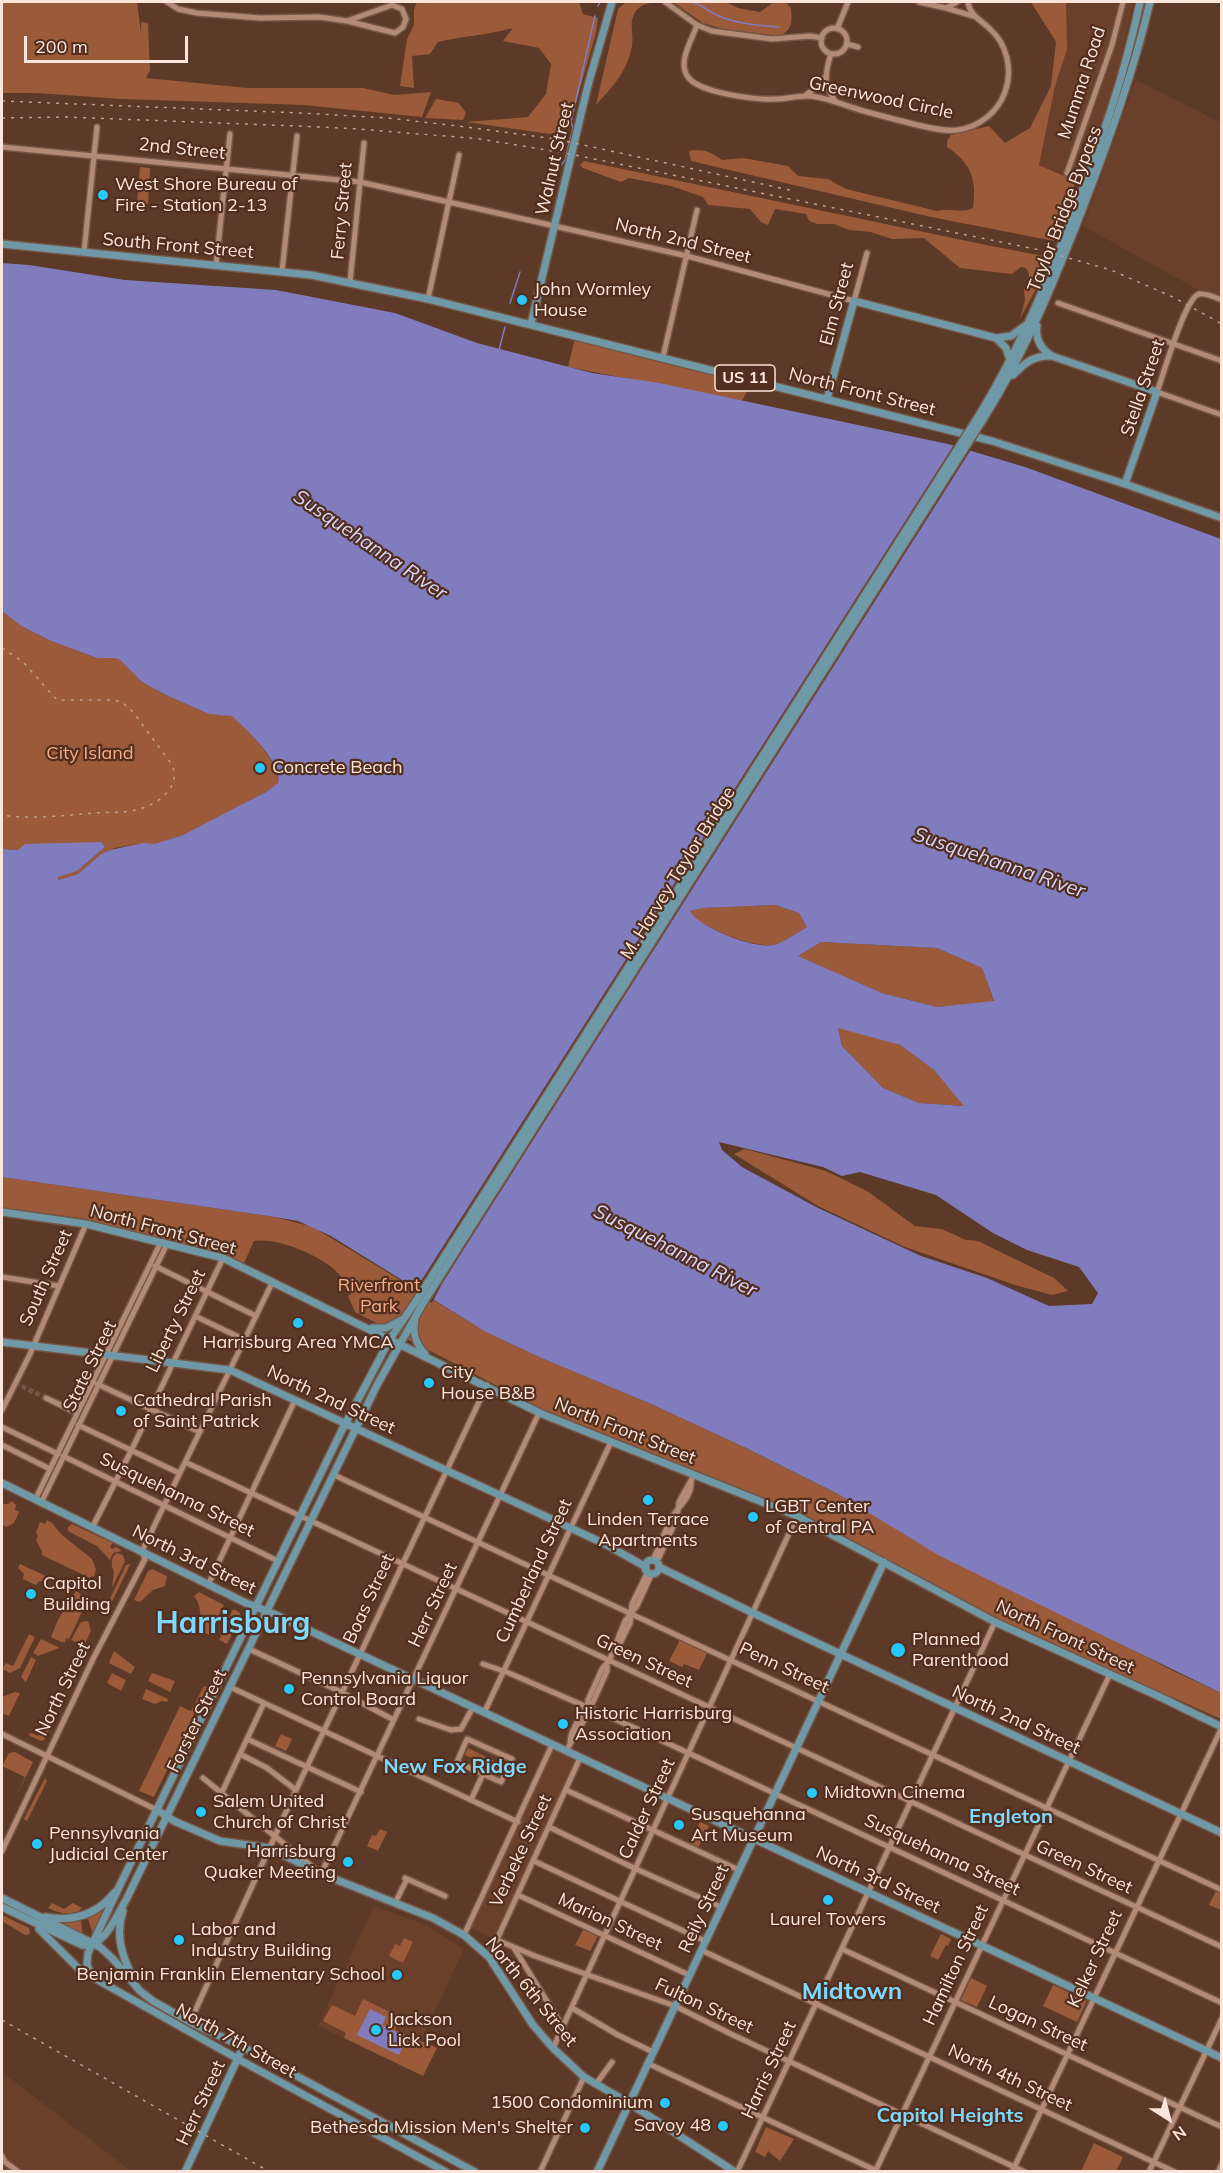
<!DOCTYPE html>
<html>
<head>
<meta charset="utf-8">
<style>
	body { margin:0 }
	#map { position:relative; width:1223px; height:2173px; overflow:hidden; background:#5d3927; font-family:Mulish,sans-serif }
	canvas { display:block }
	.frame { position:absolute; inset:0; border:3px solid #fce5da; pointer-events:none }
	.north { position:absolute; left:1139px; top:2089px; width:60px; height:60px; -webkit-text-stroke:4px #512e1d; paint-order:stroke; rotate:144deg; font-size:16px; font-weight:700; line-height:24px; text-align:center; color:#fce5da }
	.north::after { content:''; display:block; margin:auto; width:21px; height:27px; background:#fce5da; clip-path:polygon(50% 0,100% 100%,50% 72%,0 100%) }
	.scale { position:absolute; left:24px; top:36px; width:164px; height:27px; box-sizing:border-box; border:3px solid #fce5da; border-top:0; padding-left:8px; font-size:18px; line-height:21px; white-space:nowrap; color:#fce5da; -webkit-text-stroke:4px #512e1d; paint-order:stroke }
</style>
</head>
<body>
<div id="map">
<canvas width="1223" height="2173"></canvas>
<div class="frame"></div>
<div class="north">N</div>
<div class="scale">200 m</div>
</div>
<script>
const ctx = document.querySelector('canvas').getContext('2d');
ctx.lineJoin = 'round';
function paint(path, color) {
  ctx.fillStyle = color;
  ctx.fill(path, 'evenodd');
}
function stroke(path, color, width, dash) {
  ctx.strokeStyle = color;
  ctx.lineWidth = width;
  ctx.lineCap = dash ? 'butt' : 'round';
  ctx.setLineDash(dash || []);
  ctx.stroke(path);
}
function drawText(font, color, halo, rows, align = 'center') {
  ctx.font = font + ' Mulish,sans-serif';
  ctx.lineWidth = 4.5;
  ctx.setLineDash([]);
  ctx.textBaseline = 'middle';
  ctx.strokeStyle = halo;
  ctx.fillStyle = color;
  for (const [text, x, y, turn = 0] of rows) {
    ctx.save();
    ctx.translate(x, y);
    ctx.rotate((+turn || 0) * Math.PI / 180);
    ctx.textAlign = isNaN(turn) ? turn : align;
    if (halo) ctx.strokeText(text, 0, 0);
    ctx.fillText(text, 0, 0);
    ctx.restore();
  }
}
const built = new Path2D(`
	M1057,2h76l-13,62 -15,56 -27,59 -40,-14 27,-150z
	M1136,80l68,34 5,4 12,4v175l-28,-10 -110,-61z
	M552,1745l28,13 -83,182 -29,-13z
	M374,1906l52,19 38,24 -43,91 -26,-11 6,-13 -38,-16 -19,38 -26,-12z
	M2,2072l9,7 120,92h-129z`);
const green = new Path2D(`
	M2,2h135l4,31v-11l7,1 2,47 -4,8 101,10h116l31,7 37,-3 -9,25 -118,-12 -182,-6 -85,-6h-35z
	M417,2h162l4,12 15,4 -2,15 -26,90 -9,8 -11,3 -84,-12 62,-5 18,-23 5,-30 -12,-16 -36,-7 10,-13c-25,7 -50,8 -75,14l-8,12 -18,2 2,32 -14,-2 7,-47 7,-14v-15z
	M626,2l36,1c-11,-1 -22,0 -28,11 -5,9 0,22 -2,32 -4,24 -20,42 -36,59l22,-96z
	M673,2h53l12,6 22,4 14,-10h11l6,6c1,14 2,21 -11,28l-57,-7 -20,-6z
	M1031,2h35l1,47 -12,37 -16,79 37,16 -22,60 -123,-24 -240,-56 -2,-10c14,-3 22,1 33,9l21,-2 45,8 10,10 30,3 18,10 91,22c14,-4 25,3 36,-3 4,-29 -2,-45 -26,-61v-6l4,-6 38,-9 16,17 25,-15 21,-42 5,-44z
	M436,99l23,4 7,10 -3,7 -38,-2z
	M584,161l407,85 58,11 -13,32 -16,30 5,-19 -1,-10 4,-9 1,-7 -3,-6 -5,-1 -9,7 -52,-6 -36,-30 -32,1 -21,-7 -22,-2 -15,-6h-17l-8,-3 -3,-7 -31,-5 -7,16 -7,-3 -11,-13 -42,-4 -5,-8 -32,-11 -42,-8 -8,4 -38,-14 -3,-3z
	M140,167l10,1 -2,36h-11z
	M575,338l176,46 -9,17 -174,-34z
	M2,611l19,15 30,15 46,17h17l6,2 22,22 24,13 43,19 23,1c14,14 50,48 46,68l-12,9 -48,27 -35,16 -29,9h-16l-23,4 -14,6 -23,20 -20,6 -1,-3 20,-6 28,-24 -5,-5 -82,8 -16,-1z
	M775,905l24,8 8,14c-8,4 -24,16 -33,18 -20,3 -74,-17 -85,-34l14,-3z
	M821,942l116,6 45,20 12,34 -57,5 -55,-14 -85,-37z
	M838,1027l62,18 34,25 31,36 -46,-3 -36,-15 -41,-42z
	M745,1149l81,22 41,20 48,35 27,3 24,11 12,1 76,37 14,13 -16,4 -37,-10 -110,-38 -87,-41 -84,-52z
	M2,1177l273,40 38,10 171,104 55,26 112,47 95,44 92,46 333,176 50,23v26l-229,-102 -186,-102 -266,-107 -185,-96 -7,-16 3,-2c-4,-7 -9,-18 -15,-23 -17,-16 -59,-34 -82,-30l-10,22 -16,-7 -148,-38 -78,-10z
	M12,1501l4,4 -1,5 4,2 -5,11 -7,4 -5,-2v-21h6z
	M47,1520l5,3 10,12 30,24 4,10 -2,8 -2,-1 -2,2 -48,-23v-4l-6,-11 2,-4 -2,-4 4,-10 5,2z
	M72,1524l41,19 -3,3 2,3 4,-2 6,4 -9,2 -3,7 -13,-14 -29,-15v-4z
	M117,1553l6,2 2,6 -13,27 2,-16c-3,-6 -4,-15 3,-19z
	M20,1564l28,13 -3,5 -6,-1 -3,4 -13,-6 1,-5 -6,-6z
	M131,1564l-2,3 -24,49 -6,-3 7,-6 20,-42z
	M152,1569l15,7 -2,10 -12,4 -13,12 -6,-2 14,-29z
	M76,1591l12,8 -19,40 -3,-1 -1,4h-4l-10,-5 7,-17z
	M199,1592l25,13 -15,30 -11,-6c3,-11 4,-23 -4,-33z
	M233,1609l6,3 2,4 -14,28 -8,-4z
	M88,1621l3,10 -7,15 -13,-6 10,-18z
	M29,1634l6,3 -15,31 -10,5 -8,-4 4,-6 7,3z
	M41,1639l17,8 1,1 -21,8 -5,-3z
	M680,1640l27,13 -8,17 -15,-6 -2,3 -13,-6z
	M114,1651l21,16 -4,7 -22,-11z
	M31,1657l5,3 -10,22 -5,-5z
	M71,1663l5,2 -2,4h3l1,3 -8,16 -7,-4z
	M112,1673l14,7 -5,11 -14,-8z
	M152,1673l23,8 -5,11 -22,-11z
	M204,1686l3,1 -53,110 -15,-6 41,-85 11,5z
	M146,1689l22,10 -1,3 -5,-1 -7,3 -13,-5z
	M15,1692l5,1 -11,23 -7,-3v-16z
	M45,1721l7,3 -8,16 -3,1 -13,-6 3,-2 7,3z
	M281,1734l11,5 -6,12 -11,-5z
	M468,1748l38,19 -3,6 -38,-18z
	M15,1752l18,10 -17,35 9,-20 -23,-11 7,-13z
	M45,1778l2,3 -20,40 -3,-2z
	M700,1822l9,4 -11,22 -8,-3v-2z
	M380,1829l7,3 -9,19 -11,-5 5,-11 4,1z
	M1216,1891l5,3v16l-12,-5z
	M52,1903l12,6 9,-6 9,5c-8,9 -24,5 -34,0z
	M105,1910l-11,22 -2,-1 -3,-9 3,-1 -3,1 -1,-4z
	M2,1915l27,13 1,6 -5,1 -23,-14z
	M81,1921l2,14 -24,-12z
	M583,1930l15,6 -8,15 -15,-6z
	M941,1934l10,5 -3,7 -2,-1 -8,15 -8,-4z
	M404,1938l9,4 -10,21 -14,-7 6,-12 5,2z
	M971,1978l16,8 -10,21 -16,-7z
	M1053,1985l34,16 -10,21 -34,-16z
	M363,1999l38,18 -6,13 42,18 -14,28 -79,-38 2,-5 -23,-12 9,-16 23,11z
	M766,2127l28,12 -14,22 -12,-10 -3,6 -10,-5z
	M1094,2143l29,14 -7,14h-35z`);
const water = new Path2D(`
	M2,263l27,2 96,15 151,10 119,23 82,30 115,30 67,10 289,61 77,23 196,72v1154l-281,-137 -102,-62 -92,-46 -95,-44 -112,-47 -55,-26 -153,-95 -33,-15 -23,-4 -273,-40v-328l16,1 7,-6 76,-2 4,5 -28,24 -19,6v3l20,-6 23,-20 9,-4 33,-7 11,1 29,-9 83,-43 12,-9c5,-20 -32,-54 -46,-67l-23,-2 -43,-19 -24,-13 -22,-22 -6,-2h-17l-46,-17 -30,-15 -19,-15zM775,905l24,8 8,14c-7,4 -25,16 -33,18 -20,4 -74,-17 -84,-34l13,-3zM821,942l116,6 45,20 12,33 -57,6 -55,-14 -84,-37zM838,1028l62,17 34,25 30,36 -45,-3 -36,-15 -41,-42zM719,1142l104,25 19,9 18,-4 76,23 57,38 34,17 52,17 19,26 -6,11 -43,2 -62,-28 -66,-22 -105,-49 -74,-40 -20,-17z
	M370,2009l16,8 -4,8 25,12 -8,18 -42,-20z`);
const pier = new Path2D(`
	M955,443l17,5 -529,834 -11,21 -18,-11z`);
const stream = new Path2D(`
	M691,2c11,2 16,9 26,13 18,9 42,10 62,12
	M598,6l2,-4
	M539,212l11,-32 15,-20 8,-32 -2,-6 24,-106
	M510,303l10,-31
	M499,350l6,-23`);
const minorTunnel = new Path2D(`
	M15,1383l31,15`);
const minor = new Path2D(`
	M167,2l11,7 19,4 63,5 59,-1 28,4
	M665,2l32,23 15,6 60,8 38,-3 12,2
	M919,2l27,6 11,-6
	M392,5l10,4 4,10 -3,8 -8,6 -48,-12z
	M946,8l27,8
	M697,25c-5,15 -20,37 -9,52 11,16 68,23 87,22 12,0 24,-4 36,-3 17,2 33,9 49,14 17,5 35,9 53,14 14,3 30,8 45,6 21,-3 40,-18 47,-38 8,-22 2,-48 -15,-63 -10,-10 -20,-13 -22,-27
	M821 41a13 13 0 1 1 26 0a13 13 0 1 1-26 0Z
	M837,29l11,-27
	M847,44l11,3
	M831,54c-6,18 -8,32 5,48
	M806,95l15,-11 4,-7
	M2,147l358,35 327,74 167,45 13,-48
	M1067,173l45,-128 11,-43
	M84,252l13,-125
	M216,265l14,-131
	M282,271l15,-135
	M350,282l14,-139
	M428,299l31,-144
	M1222,300c-7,-3 -16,-7 -23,-6 -14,3 -36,82 -42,98l65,23
	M1058,303l164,58
	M663,357l34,-147
	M155,1266l101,50
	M2,1277l57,9
	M195,1316l50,24
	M97,1384l103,48
	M46,1398l31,15
	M2,1410l28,-56 56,-130
	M78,1425l101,48
	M2,1427l56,27
	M2,1445l48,24
	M63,1456l215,105
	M185,1462l1037,485
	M334,1475l888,415
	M35,1500l126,-258
	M41,1503l126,-259
	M93,1526l38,-75 92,-193
	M653,1560c6,-13 11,-27 18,-41 6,-12 22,-22 20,-38
	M657,1562l20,-44 2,-16 15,-27
	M208,1585l87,-185
	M249,1649l86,40 59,31
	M612,1654l4,-2 14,-29 2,-19 16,-33
	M483,1664l26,9 126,55 587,275
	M230,1687l288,135
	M484,1713l127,-271
	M419,1719l32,11 10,-1 12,-22
	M2,1734l155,76
	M247,1739l114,53
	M570,1743l1,-8 10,-21 12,-12 14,-31v-5
	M566,1751l20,-34 2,-17 14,-31 7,-8 16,-40 12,-15 15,-33
	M240,1754l27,14 29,22
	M203,1778l111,90
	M566,1790l173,80
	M222,1792l42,-89
	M471,1800l12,-26 18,8 11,-23 -45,-20 -10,23 26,12
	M549,1827l87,42 85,38
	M2,1851l91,-192 52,-100 -3,-8 130,-268
	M534,1861l171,80
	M321,1874l218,-461
	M405,1878l40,18
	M518,1895l171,80
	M395,1903l12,-24
	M464,1935l88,-190
	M497,1940l38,16 140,50 58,29 292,137
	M514,1948l49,79
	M842,1949l380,178
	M701,1950l474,222
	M489,1957l91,-199
	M572,2008l46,27 35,17
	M190,2022l106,-232 191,-405
	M553,2048l244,-532
	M647,2063l230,108
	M596,2084l16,-22
	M2,2156l3,6 14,10
	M540,2172l44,-95
	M737,2172l258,-550
	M875,2172l235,-498
	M1012,2172l210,-445
	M1149,2172l73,-154
	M1218,2172l4,-8`);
const major = new Path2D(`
	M2,244l309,31 117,24 564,142 133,43 97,34
	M531,324l57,-239 24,-83
	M1037,326c-2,14 4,23 15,30l105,36 -32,92
	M996,338l10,10 4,12
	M1013,375c13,-13 21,-20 39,-19
	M827,399l27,-98 142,37 15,-2 15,-11
	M978,417c40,-65 68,-132 95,-202 28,-73 51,-137 67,-213
	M984,418c41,-65 69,-134 97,-205 27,-70 52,-139 69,-211
	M2,1212l84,12 137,34 319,156 255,102 198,106 163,74 64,31
	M415,1320c-3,14 1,24 10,34
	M372,1328h14l15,-8
	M2,1342l228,28 375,174 41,23
	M2,1483l244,120 28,11 948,444
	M645 1567a7 7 0 1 1 14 0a7 7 0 1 1-14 0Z
	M659,1567l94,46 469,220
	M157,1810l17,11 46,20 49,7 53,26 111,44 31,17 25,22 44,68 20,23 31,29 45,26 106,69
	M2,1898l98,49 13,12 27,32 13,10 37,21 53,25 232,125
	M2,1907l80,38c23,3 34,-29 44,-45l251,-515 45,-80
	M123,1911c-8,24 -1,45 10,67
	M45,1917c28,5 52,-2 70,-25
	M39,1929l41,41 158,89 208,113
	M91,1976l-4,-12 1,-11 32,-68 222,-455 48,-91 26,-38
	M185,2172l58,-125
	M597,2172l287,-610`);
const rail = new Path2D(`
	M2,101l299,12 87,5 70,8 98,13 238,52
	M2,118l64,-1 231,9 63,3 120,10 85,14 475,97 71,20 64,28 47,26
	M2,648l21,14 34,38h56l9,2 11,10 37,50c15,24 -13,43 -34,48 -13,3 -28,2 -42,3 -30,2 -62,7 -92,2
	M2,2020l268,152`);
const majorBridge = new Path2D(`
	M416,1301l562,-884
	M422,1305l562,-887`);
const markers = [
	[103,195,6,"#24c9fe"],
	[522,300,6,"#24c9fe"],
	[260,768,6,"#24c9fe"],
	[298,1323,6,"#24c9fe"],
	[429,1383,6,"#24c9fe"],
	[121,1411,6,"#24c9fe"],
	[648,1500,6,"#24c9fe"],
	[753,1517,6,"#24c9fe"],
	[31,1594,6,"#24c9fe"],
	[898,1650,8,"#24c9fe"],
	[289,1689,6,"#24c9fe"],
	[563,1724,6,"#24c9fe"],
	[812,1793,6,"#24c9fe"],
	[201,1812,6,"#24c9fe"],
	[679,1825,6,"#24c9fe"],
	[37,1844,6,"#24c9fe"],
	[348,1862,6,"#24c9fe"],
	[828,1900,6,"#24c9fe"],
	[179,1940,6,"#24c9fe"],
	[397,1975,6,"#24c9fe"],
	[376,2030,6,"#24c9fe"],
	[665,2103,6,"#24c9fe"],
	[723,2126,6,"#24c9fe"],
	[585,2128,6,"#24c9fe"]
];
const shields = [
	[745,378,60]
];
const shieldNames = [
	["US 11",745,378]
];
const streetNames = [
	["Mumma Road",1082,83,-72],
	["Greenwood Circle",881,98,12],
	["2nd Street",182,149,6],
	["Walnut Street",555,159,-77],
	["Taylor Bridge Bypass",1065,209,-69],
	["Ferry Street",342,211,-85],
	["North 2nd Street",683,241,14],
	["South Front Street",178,246,5],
	["Elm Street",837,304,-75],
	["Stella Street",1143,388,-71],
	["North Front Street",862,392,14],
	["M. Harvey Taylor Bridge",678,873,-58],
	["North Front Street",163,1230,15],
	["South Street",46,1278,-66],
	["Liberty Street",176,1321,-64],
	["State Street",90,1366,-64],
	["North 2nd Street",331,1400,25],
	["North Front Street",625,1431,22],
	["Susquehanna Street",177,1495,26],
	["North 3rd Street",194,1560,26],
	["Cumberland Street",534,1571,-65],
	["Boas Street",369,1599,-65],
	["Herr Street",433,1605,-65],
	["North Front Street",1065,1637,25],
	["Green Street",644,1661,25],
	["Penn Street",784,1668,25],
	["North Street",63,1689,-64],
	["North 2nd Street",1016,1720,25],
	["Forster Street",197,1721,-64],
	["Calder Street",647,1809,-65],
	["Verbeke Street",521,1851,-65],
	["Susquehanna Street",942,1855,25],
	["Green Street",1084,1867,25],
	["North 3rd Street",878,1880,25],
	["Reily Street",704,1909,-65],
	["Marion Street",610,1922,25],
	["Kelker Street",1095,1959,-65],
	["Hamilton Street",956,1965,-65],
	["North 6th Street",531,1992,51],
	["Fulton Street",704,2006,25],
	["Logan Street",1038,2024,25],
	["North 7th Street",236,2041,29],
	["Harris Street",769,2070,-65],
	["North 4th Street",1010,2078,25],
	["Herr Street",201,2103,-65]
];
const poiNames = [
	["West Shore Bureau of",115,185],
	["Fire - Station 2-13",115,206],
	["John Wormley",534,290],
	["House",534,311],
	["Concrete Beach",272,768],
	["Harrisburg Area YMCA",298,1343,"center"],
	["City",441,1373],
	["House B&B",441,1394],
	["Cathedral Parish",133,1401],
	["of Saint Patrick",133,1422],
	["LGBT Center",765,1507],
	["of Central PA",765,1528],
	["Linden Terrace",648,1520,"center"],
	["Apartments",648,1541,"center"],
	["Capitol",43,1584],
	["Building",43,1605],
	["Planned",912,1640],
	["Parenthood",912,1661],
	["Pennsylvania Liquor",301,1679],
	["Control Board",301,1700],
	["Historic Harrisburg",575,1714],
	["Association",575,1735],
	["Midtown Cinema",824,1793],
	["Salem United",213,1802],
	["Church of Christ",213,1823],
	["Susquehanna",691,1815],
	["Art Museum",691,1836],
	["Pennsylvania",49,1834],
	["Judicial Center",49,1855],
	["Harrisburg",336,1852,"right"],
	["Quaker Meeting",336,1873,"right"],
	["Laurel Towers",828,1920,"center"],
	["Labor and",191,1930],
	["Industry Building",191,1951],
	["Benjamin Franklin Elementary School",385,1975,"right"],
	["Jackson",388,2020],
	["Lick Pool",388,2041],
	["1500 Condominium",653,2103,"right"],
	["Savoy 48",711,2126,"right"],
	["Bethesda Mission Men's Shelter",573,2128,"right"]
];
const parkNames = [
	["City Island",90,754],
	["Riverfront",379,1286],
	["Park",379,1307]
];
const waterNames = [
	["Susquehanna River",370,545,34],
	["Susquehanna River",999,863,19],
	["Susquehanna River",675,1251,27]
];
const neighbourhoodNames = [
	["New Fox Ridge",455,1767],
	["Engleton",1011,1817],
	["Capitol Heights",950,2116]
];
const districtNames = [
	["Midtown",852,1992]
];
const townNames = [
	["Harrisburg",233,1624]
];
paint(built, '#6b402b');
paint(green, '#9b5b3a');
paint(water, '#817cbe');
paint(pier, '#5d3927');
stroke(stream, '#817cbe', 1.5);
stroke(minorTunnel, '#755342', 5, [5, 2.5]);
stroke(minor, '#755647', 8);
stroke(major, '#755647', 10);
stroke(minor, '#b38a76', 5);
stroke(major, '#6f99a7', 7);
stroke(rail, '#bda193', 1.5, [3, 6]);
stroke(majorBridge, '#755647', 10, []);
stroke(majorBridge, '#6f99a7', 7);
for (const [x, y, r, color] of markers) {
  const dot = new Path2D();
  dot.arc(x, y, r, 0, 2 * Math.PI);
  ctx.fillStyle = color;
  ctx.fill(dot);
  stroke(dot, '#512e1d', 2);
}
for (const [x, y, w] of shields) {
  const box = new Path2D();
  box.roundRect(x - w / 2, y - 13, w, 26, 4.5);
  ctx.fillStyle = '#512e1d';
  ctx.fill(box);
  stroke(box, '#fce5da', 1.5);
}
drawText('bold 16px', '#fce5da', null, shieldNames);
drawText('18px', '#fce5da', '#512e1d', streetNames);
drawText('18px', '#fce5da', '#512e1d', poiNames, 'left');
drawText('18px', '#f9ae89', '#512e1d', parkNames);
drawText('italic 20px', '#d7d6fb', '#512e1d', waterNames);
drawText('bold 20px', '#7fd8fd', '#512e1d', neighbourhoodNames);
drawText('bold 24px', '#7fd8fd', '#512e1d', districtNames);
drawText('bold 30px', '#7fd8fd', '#512e1d', townNames);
</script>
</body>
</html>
